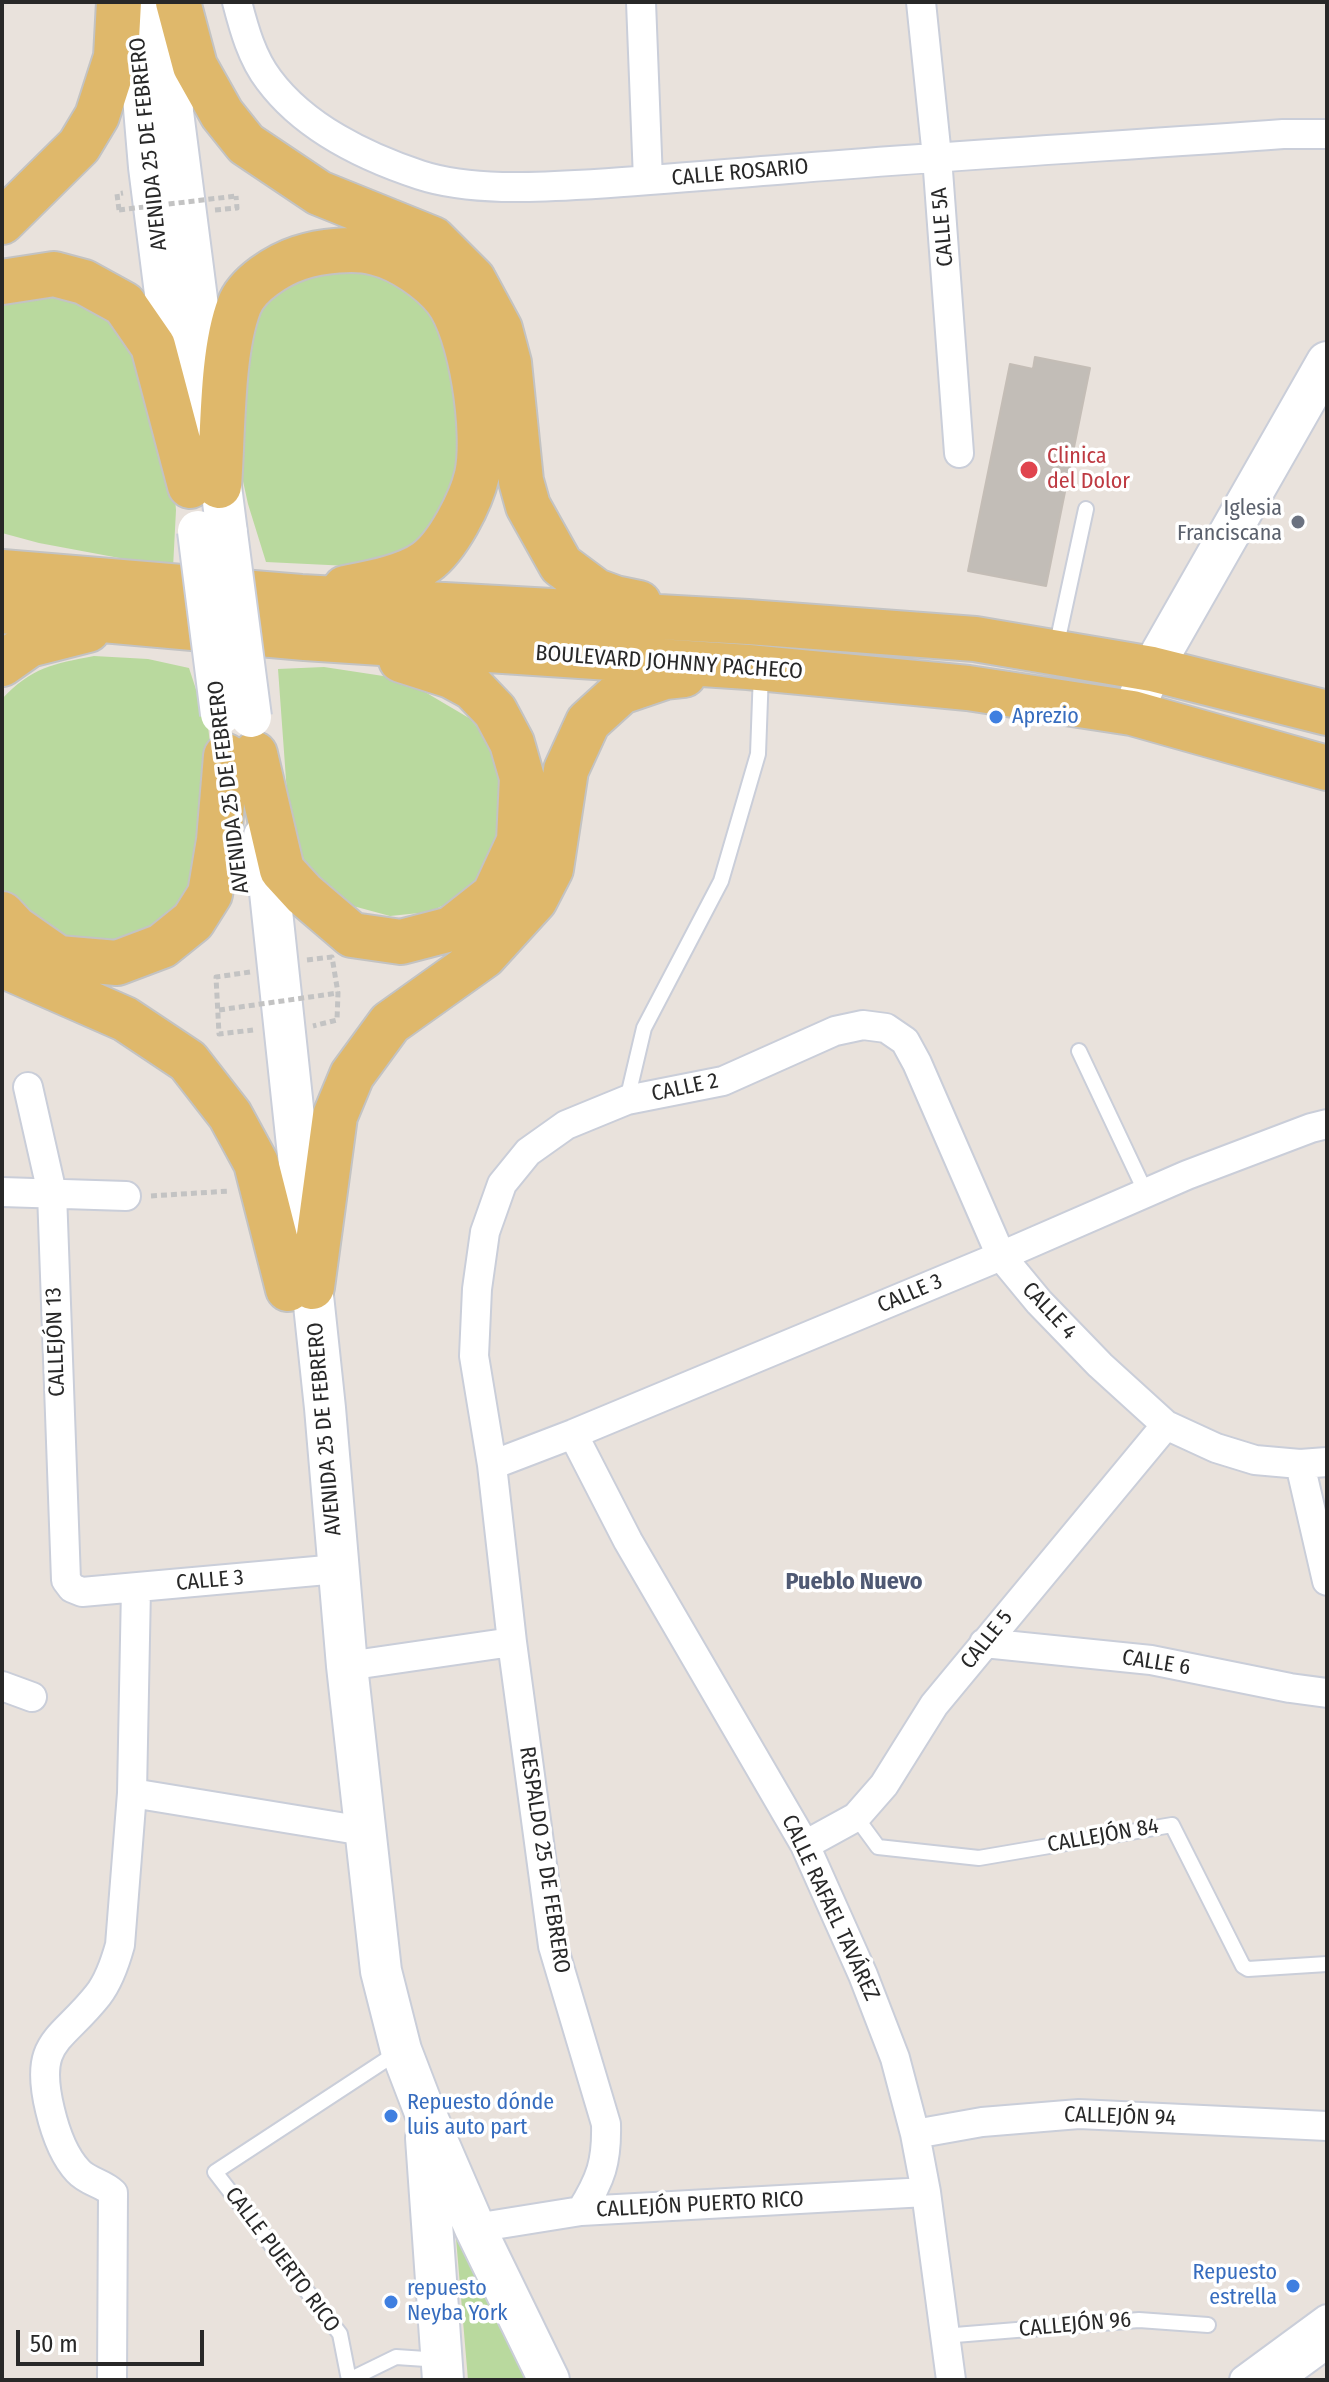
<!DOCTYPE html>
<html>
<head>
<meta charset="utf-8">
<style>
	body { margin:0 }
	#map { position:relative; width:1329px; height:2382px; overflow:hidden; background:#e9e2dc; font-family:"Fira Sans Condensed",sans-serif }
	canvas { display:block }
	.frame { position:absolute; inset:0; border:4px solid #282828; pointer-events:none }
	.scale { position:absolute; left:16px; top:2330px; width:188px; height:36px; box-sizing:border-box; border:4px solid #282828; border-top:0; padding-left:10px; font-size:24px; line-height:28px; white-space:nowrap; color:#282828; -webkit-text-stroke:6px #fff; paint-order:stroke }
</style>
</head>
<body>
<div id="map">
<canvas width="1329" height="2382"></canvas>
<div class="frame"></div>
<div class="scale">50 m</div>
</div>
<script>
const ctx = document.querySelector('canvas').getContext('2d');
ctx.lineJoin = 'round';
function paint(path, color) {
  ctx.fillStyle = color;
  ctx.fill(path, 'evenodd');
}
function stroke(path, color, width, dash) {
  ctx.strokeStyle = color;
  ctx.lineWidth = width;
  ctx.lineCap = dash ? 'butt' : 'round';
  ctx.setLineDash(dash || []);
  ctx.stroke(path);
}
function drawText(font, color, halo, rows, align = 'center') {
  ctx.font = font + ' "Fira Sans Condensed",sans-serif';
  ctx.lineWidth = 7;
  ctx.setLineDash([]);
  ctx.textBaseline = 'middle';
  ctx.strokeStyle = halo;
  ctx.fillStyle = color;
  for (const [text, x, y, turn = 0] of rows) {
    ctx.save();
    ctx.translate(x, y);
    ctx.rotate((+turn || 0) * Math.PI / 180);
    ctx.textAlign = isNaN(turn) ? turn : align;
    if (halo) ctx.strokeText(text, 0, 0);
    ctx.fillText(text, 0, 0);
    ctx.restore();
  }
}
const green = new Path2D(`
	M350,266l46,7 50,44 20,138 -15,43 -25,37 -31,20 -46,11 -83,-4 -18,-58 -10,-46 -4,-88 30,-72 40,-24z
	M56,292l69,24 45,125 6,69 -3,58 -134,-25 -37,-10v-229l11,-6z
	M94,656l54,3 41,9 19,58 6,53 -11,94 -49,63 -46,11 -47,-7 -59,-39v-202c30,-32 51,-35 92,-43z
	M324,667l79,12 66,39 23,25 15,36 -9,76 -34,41 -35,16 -39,4 -37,-10 -18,-10 -27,-28 -16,-35 -4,-26 -10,-138z
	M456,2238l70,142h-58z`);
const building = new Path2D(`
	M1035,357l55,11 -44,218 -78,-15 42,-207 23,5z`);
const path = new Path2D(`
	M119,210l-2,-16 6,-1
	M215,210l22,-2 -1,-12
	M307,960l25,-3 6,36 -1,27 -24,6
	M250,972l-34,5 3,57 34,-4
	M151,1196l78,-5`);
const lane = new Path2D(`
	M1056,648l30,-139
	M1079,1051l67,142
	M627,1100l17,-72 77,-147 37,-127 3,-82
	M856,1817l22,30 101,11 193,-33 71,141 5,3 79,-5
	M398,2052l-183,120 125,162 9,46 47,-23 45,3
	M943,2336l196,-16 69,5`);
const street = new Path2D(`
	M237,2c7,27 15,56 32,78 35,47 96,77 151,95 52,17 121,12 175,9 64,-4 129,-10 193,-15 165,-14 330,-23 495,-35h44
	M641,2l7,178
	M921,2l16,155 22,296
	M28,1087l24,106 14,387 6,8 10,4 256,-23
	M2,1192l124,4
	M573,1434l55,107 177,304 58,130 32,83 20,76 11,58 25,188
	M1300,1464l27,117
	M492,1465l81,-31 428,-178 186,-81 124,-47 16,-4
	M984,1643l167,17 139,28 37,5
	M347,1666l165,-24
	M2,1686l30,11
	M132,1793l232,38
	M805,1845l51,-28 28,-32 50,-80 232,-280
	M915,2134l67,-12 97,-8 248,12
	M581,2211c20,-32 26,-49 25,-87l-53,-178 -41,-304 -20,-177 -18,-109 3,-67 8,-57 17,-48 26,-32 38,-27 61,-25 96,-19 112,-50 28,-6 23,3 19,13 12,22 84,193 38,46 61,63 66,60 50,23 39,12 45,4 27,-2
	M475,2228l106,-17 345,-19
	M112,2380l1,-187c-10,-10 -25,-11 -35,-22 -15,-16 -23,-40 -28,-61 -17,-70 11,-68 48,-115 11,-14 17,-32 22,-50l12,-152 4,-205
	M1244,2380l83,-61
	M1278,2380l49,-36`);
const secondary = new Path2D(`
	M135,2l14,165 28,221
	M170,8l3,104 54,421
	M1139,697l13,-28 175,-307
	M264,836l61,572 22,258 34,305 20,79 23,60 51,118 74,152
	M426,2138l17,242`);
const primary = new Path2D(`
	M178,2l17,64 27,48 24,30 73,49 114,46 40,40 27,50 9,34 12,118 7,25 33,59 35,26 19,7 24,5
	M2,222l77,-76 18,-30 19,-59 3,-55
	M2,282l52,-8 30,8 40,22 29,42 37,140
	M219,486c4,-52 2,-133 20,-180 8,-22 39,-41 60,-48 21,-7 56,-11 77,-5 25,6 55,27 70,46 26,33 40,135 31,176 -6,26 -29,71 -51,87 -21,15 -56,21 -81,26
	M2,572l299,25 447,25 227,17 177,30 175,44
	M2,611l303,27 443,29 220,21 164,25 195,55
	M2,664l27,-19 59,-15
	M255,754l27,116 22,24 48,41 49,7 50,-13 43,-34 25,-54 3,-63 -10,-35 -17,-32 -22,-23 -22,-12 -50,-16
	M2,914l13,14 43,30 59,5 45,-17 31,-25 17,-27 9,-54 7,-84
	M2,965l123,54 63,42 42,54 26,48 32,126
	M312,1287l23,-171 17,-41 38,-52 94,-67 51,-56 16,-31 15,-99 22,-48 33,-30 44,-15 19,-2`);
const pathBridge = new Path2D(`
	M119,210l117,-14
	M219,1010l119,-17`);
const secondaryBridge = new Path2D(`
	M198,531l23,183
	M227,533l24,184`);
const markers = [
	[1029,470,10,"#e0444e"],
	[1298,522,8,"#6b7280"],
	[996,717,8,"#3f7fe0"],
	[391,2116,8,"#3f7fe0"],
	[1293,2286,8,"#3f7fe0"],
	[391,2302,8,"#3f7fe0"]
];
const streetNames = [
	["AVENIDA 25 DE FEBRERO",149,144,-96],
	["CALLE ROSARIO",740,173,-5],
	["CALLE 5A",943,227,-95],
	["BOULEVARD JOHNNY PACHECO",669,663,4],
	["AVENIDA 25 DE FEBRERO",229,787,-97],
	["CALLE 2",685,1088,-12],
	["CALLE 3",910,1294,-23],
	["CALLE 4",1049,1311,47],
	["CALLEJÓN 13",56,1342,-92],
	["AVENIDA 25 DE FEBRERO",325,1429,-95],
	["CALLE 3",210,1581,-5],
	["CALLE 5",987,1640,-51],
	["CALLE 6",1156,1663,9],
	["CALLEJÓN 84",1103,1836,-10],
	["RESPALDO 25 DE FEBRERO",544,1860,81],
	["CALLE RAFAEL TAVÁREZ",830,1908,65],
	["CALLEJÓN 94",1120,2117,2],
	["CALLEJÓN PUERTO RICO",700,2205,-3],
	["CALLE PUERTO RICO",282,2260,53],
	["CALLEJÓN 96",1075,2325,-5]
];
const healthNames = [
	["Clinica",1047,457],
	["del Dolor",1047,482]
];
const worshipNames = [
	["Iglesia",1282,509],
	["Franciscana",1282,534]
];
const shopNames = [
	["Aprezio",1012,717],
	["Repuesto dónde",407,2103],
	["luis auto part",407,2128],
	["Repuesto",1277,2273,"right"],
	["estrella",1277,2298,"right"],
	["repuesto",407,2289],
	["Neyba York",407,2314]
];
const neighbourhoodNames = [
	["Pueblo Nuevo",854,1582]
];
paint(green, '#b9d99e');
paint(building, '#c2bdb7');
stroke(building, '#c4bdb6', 2);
stroke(lane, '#caced9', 18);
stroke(street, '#caced9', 32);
stroke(secondary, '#caced9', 44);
stroke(primary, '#c3c3c3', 48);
stroke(path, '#c3c3c3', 5, [6, 4]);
stroke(lane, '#fff', 14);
stroke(street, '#fff', 28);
stroke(secondary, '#fff', 40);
stroke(primary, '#dfb86b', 44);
stroke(secondaryBridge, '#caced9', 44, []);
stroke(pathBridge, '#c3c3c3', 5, [6, 4]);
stroke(secondaryBridge, '#fff', 40);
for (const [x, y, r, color] of markers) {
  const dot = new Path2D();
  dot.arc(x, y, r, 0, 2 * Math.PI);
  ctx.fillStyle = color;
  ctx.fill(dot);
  stroke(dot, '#fff', 3);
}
drawText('22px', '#282828', '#fff', streetNames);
drawText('22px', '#be3a42', '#fff', healthNames, 'left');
drawText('22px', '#5b616d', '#fff', worshipNames, 'right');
drawText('22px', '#366cbe', '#fff', shopNames, 'left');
drawText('bold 24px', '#4f5973', '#fff', neighbourhoodNames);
</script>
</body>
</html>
